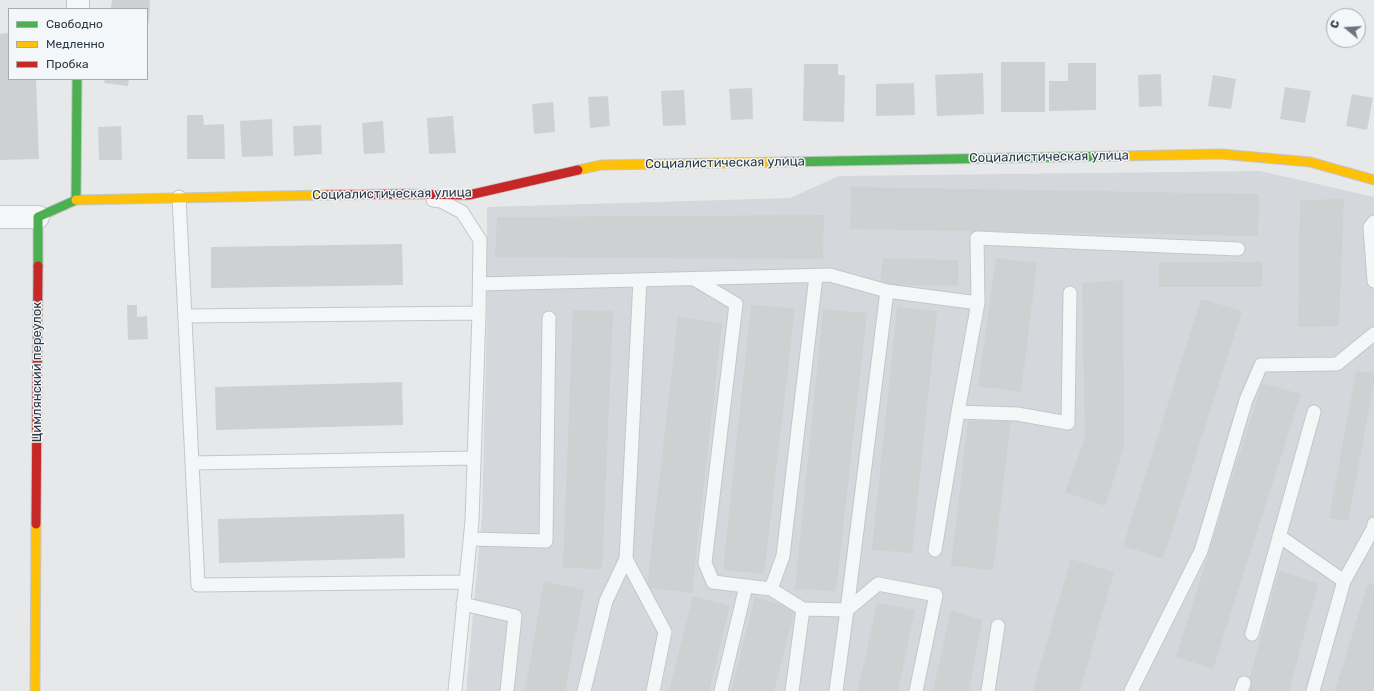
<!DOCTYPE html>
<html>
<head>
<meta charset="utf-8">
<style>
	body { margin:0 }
	#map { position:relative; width:1374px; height:691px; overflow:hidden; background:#e6e8ea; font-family:Rubik,sans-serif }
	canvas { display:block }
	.legend { position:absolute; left:8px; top:8px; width:140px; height:72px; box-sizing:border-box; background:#f4f7f9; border:1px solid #a4abb1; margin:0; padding:5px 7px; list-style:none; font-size:12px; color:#2c3944 }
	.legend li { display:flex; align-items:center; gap:8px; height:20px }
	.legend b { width:20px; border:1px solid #a4abb1 }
	.north { position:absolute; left:1326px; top:8px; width:40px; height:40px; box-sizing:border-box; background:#f4f7f9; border:1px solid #a4abb1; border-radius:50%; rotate:288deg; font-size:11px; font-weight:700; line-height:16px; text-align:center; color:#2c3944 }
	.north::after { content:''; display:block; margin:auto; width:14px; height:18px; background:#6d767e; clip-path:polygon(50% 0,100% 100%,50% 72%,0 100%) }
</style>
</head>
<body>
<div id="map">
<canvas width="1374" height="691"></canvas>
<ul class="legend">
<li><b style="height:5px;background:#4caf50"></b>Свободно</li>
<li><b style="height:5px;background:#ffc107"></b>Медленно</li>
<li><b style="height:5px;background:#c62828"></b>Пробка</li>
</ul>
<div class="north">С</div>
</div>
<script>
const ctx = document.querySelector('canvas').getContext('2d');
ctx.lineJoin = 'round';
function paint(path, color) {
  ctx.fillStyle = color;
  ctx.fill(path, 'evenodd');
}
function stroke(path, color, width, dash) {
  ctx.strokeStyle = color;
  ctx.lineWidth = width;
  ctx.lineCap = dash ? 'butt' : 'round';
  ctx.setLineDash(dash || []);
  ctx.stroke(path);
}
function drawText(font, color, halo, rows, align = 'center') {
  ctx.font = font + ' Rubik,sans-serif';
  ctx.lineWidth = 3;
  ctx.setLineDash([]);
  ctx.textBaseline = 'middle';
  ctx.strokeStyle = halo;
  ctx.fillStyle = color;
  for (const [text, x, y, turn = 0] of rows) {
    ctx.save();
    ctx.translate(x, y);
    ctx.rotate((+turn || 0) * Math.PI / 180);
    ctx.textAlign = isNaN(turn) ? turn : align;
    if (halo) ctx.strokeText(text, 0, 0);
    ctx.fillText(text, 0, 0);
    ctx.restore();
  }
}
const built = new Path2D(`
	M1260,171l114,26v494h-908l16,-176 5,-202v-106l303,-9 49,-22z`);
const building = new Path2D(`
	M112,0h38l-1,23h-2v-14h-36z
	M9,33v46h27l3,80 -39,1v-126z
	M1001,62h44v50h-44z
	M1068,63h28v47l-47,1v-30h19z
	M804,64h34v11h7l-1,47 -41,-1z
	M983,73l1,41 -47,2 -2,-41z
	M1161,74l1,32 -23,1 -1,-32z
	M1213,75l23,4 -5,30 -23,-3z
	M105,79h24l-1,7 -24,-3z
	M914,83l1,32 -39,1v-32z
	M1285,87l26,4 -6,32 -25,-4z
	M752,88l1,31 -22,1 -2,-31z
	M684,90l2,35 -23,1 -2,-35z
	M1352,94l21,4 -6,32 -21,-4z
	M608,96l2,30 -20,2 -2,-31z
	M553,102l2,30 -21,2 -2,-30z
	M187,115h16l1,10 20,-1 1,35h-38z
	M453,116l3,37 -27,1 -2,-36z
	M272,119l1,37 -31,1 -2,-36z
	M383,121l2,32 -21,1 -2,-31z
	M321,125l1,29 -28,2 -1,-30z
	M121,126l1,34h-23l-1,-33z
	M851,187l408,7 -1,42 -408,-7z
	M1344,199l-5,127 -41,1 2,-127z
	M824,215l-1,44 -328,-2 2,-40z
	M402,244l1,41 -192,3v-41z
	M883,258l75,2v26l-78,-1z
	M996,258l41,5 -16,129 -43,-6z
	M1159,262h103v25h-103z
	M1123,280l1,167 -19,59 -40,-14 20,-54 -3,-155z
	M1201,299l41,12 -79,248 -40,-13z
	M127,305h10v12l10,-1 1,23 -20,1z
	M751,305l44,3 -31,266 -41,-4z
	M897,307l40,4 -25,242 -40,-3z
	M823,309l44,4 -31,278 -41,-2z
	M573,310l40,1 -11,258 -39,-1z
	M678,317l44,6 -30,270 -45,-5z
	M1356,371l18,2v10l-26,138 -19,-3z
	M402,382l1,43 -187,5 -1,-43z
	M1262,383l39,11 -88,275 -37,-12z
	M968,421h43l-18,149 -42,-4z
	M404,514l1,44 -186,5 -1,-44z
	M1071,559l43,13 -34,119h-47z
	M1279,571l39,12 -29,108h-43z
	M544,581l40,9 -19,101h-40z
	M1368,583l6,2v106h-39z
	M693,596l37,10 -21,85h-40z
	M755,597l40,12 -21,82h-43z
	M877,603l38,7 -17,81h-40z
	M951,610l31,10 -13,71h-36z`);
const lane = new Path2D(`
	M179,197l19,388 268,-3
	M433,200l8,1 21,11 18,28 -1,73 -7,208 -17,170
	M1374,222l-4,5 4,54
	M694,279l42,25 -31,259 8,19 58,7 32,20 44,1 31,-26 58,11 -20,96
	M480,284l350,-9 57,16 91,12 -1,-65 261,11
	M185,316l294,-3
	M958,412l59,2 51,9 2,-130
	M192,463l282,-5
	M1279,536l65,45
	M470,539l76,2 3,-223
	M935,550l23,-138 20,-109
	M626,559l39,73 -12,59
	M771,589l12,-33 33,-280
	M463,604l52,12 -8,75
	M1252,634l62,-222
	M584,691l22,-90 20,-42 14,-279
	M721,691l25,-105
	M792,691l11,-82
	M836,691l11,-81 40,-319
	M988,691l10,-65
	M1131,691l70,-140 45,-151 15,-35 76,-1 37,-30
	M1241,691l3,-8
	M1313,691l31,-110 29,-52 1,-5`);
const street = new Path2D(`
	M78,9v-9
	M0,217h38`);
const fast = new Path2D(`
	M782,162l335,-6
	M38,266v-49l38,-17 1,-121`);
const slow = new Path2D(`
	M1117,156l104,-2 89,8 64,18
	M578,170l23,-5 181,-3
	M76,200l250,-5
	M35,691l1,-167`);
const jam = new Path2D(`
	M326,195l77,-1 66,1 109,-25
	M36,524l2,-258`);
const streetNames = [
	["Социалистическая улица",1049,157,-1],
	["Социалистическая улица",725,163,-1],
	["Социалистическая улица",392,194,-1],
	["Цимлянский переулок",37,372,-90]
];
paint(built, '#d4d8dd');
paint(building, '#ced0d2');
stroke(lane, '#c4c6c8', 15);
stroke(street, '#c4c6c8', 24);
stroke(fast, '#c4c6c8', 11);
stroke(slow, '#c4c6c8', 11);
stroke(jam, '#c4c6c8', 11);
stroke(lane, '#f5f6f7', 13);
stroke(street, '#f5f6f7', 22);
stroke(fast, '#4caf50', 9);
stroke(slow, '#ffc107', 9);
stroke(jam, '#c62828', 9);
drawText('13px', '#2c3944', '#f4f7f9', streetNames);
</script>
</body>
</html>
